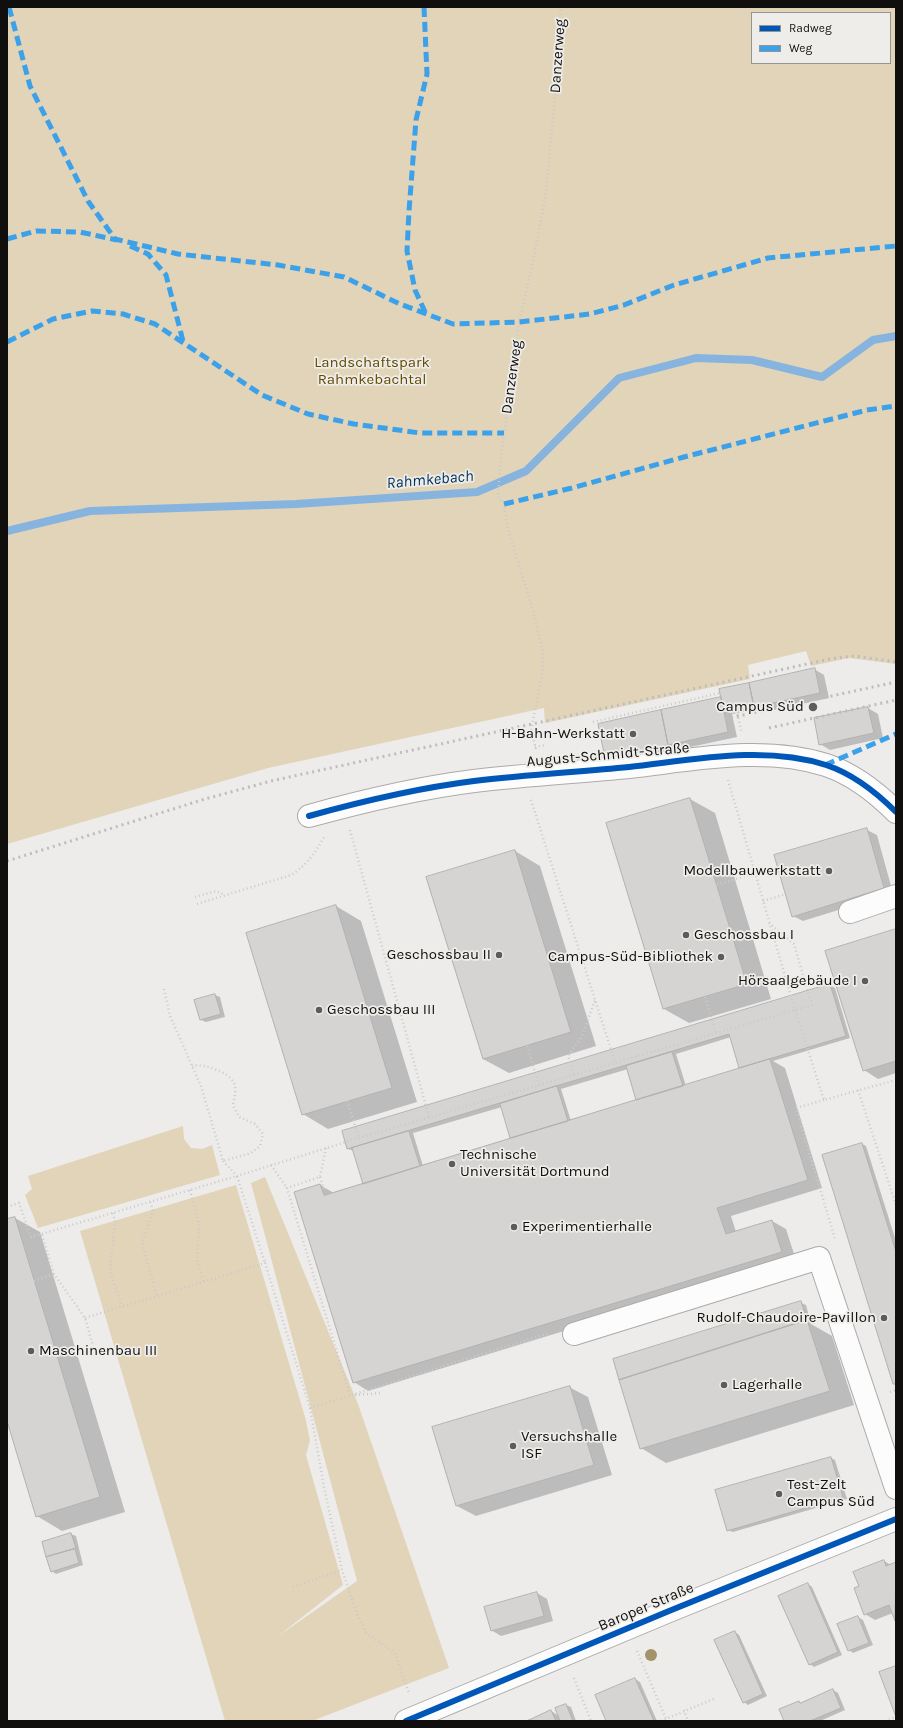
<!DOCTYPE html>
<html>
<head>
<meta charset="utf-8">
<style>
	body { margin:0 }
	#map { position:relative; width:903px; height:1728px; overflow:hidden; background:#edeceb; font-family:Karla,sans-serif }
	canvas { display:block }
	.frame { position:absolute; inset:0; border:8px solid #100f0e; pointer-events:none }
	.legend { position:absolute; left:751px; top:12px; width:140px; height:52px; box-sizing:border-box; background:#eeedea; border:1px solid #959492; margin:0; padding:5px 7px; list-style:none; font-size:12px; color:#100f0e }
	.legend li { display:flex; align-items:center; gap:8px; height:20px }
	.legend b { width:20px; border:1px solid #959492 }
</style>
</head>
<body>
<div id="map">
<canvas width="903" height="1728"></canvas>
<div class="frame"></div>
<ul class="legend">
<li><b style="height:5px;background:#0057b8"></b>Radweg</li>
<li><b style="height:5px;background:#3da1e9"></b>Weg</li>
</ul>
</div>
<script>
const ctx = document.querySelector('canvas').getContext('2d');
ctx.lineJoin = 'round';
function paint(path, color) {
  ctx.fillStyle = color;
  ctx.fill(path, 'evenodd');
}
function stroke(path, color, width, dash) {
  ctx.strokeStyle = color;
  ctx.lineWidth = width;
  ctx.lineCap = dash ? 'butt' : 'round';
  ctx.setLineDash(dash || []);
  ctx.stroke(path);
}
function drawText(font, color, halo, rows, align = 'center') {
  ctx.font = font + ' Karla,sans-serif';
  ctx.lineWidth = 3.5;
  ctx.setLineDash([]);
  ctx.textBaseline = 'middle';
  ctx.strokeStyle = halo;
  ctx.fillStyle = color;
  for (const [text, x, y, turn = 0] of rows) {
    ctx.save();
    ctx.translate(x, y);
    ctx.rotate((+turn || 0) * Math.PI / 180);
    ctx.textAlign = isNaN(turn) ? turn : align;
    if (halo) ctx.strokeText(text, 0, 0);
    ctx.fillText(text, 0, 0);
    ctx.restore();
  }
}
const green = new Path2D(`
	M7,7h889v657l-47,-6 -38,8 -5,-15 -58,14 2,14 -205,44 -1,-15 -276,60 -261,76zM752,13h138v50h-138z
	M183,1126l1,13 7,9 11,1 10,-4 8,30 -182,53 -13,-33 7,-6 -4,-13z
	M265,1177l93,227 91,264 -137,53h-87l-145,-490 156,-46 69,232 5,23 -4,15 37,130 -66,52 80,-56 -106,-398z`);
const shadow = new Path2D(`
	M814,669l10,6 5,23 -64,14 -5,-3 -28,5 5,23 -121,26 -10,-5z
	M868,708l10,6 5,24 -53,12 -10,-6z
	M690,799l25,14 56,186 -82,24 -25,-14z
	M867,830l10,5 16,58 -90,28 -10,-5z
	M515,851l25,15 56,180 -87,27 -26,-14z
	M336,906l25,15 56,181 -89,27 -25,-15z
	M896,930v143l-18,6 -14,-9z
	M830,985l5,3 15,50 -77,23 12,7 37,120 -91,28 5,16 36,-11 14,8 10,31 -428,131 -14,-9 -34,-197 14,8 30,-9 -10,-33 -6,-2zM731,1037l9,30 2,1 -56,18 -10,-32zM628,1069l10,31 -67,21 -10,-32zM502,1107l9,30 2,1 -90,28 -10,-33z
	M215,995l5,2 5,20 -19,5 -5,-2z
	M862,1144l4,2 30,95v144l-2,-1z
	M15,1218l25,14 85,280 -63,19 -25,-15 -30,-98v-198z
	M801,1303l5,2 5,19 21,12 22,69 -188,58 -25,-15z
	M569,1387l19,10 24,78 -136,41 -19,-10 -24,-78z
	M831,1458l4,2 12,39 -114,33 -5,-2z
	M71,1534l5,2 7,29 -27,9 -4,-3 -9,-29z
	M884,1561l7,4 5,-2v57l-3,-7 -18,7 -10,-6 -5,-27z
	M808,1584l4,3 30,68 -28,12 -4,-3z
	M537,1593l10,6 6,22 -52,15 -10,-6z
	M858,1617l5,3 10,25 -20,8 -4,-3z
	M735,1632l4,3 28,61 -19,9 -4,-3z
	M635,1679l5,3 17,39h-50z
	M833,1690l5,3 7,17 -25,11h-35l14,-19 3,2z
	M566,1705l5,2 5,14h-50l25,-10 8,5z`);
const stream = new Path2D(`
	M7,531l83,-20 206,-7 181,-12 49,-21 93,-93 77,-20 56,2 70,17 51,-37 23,-4`);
const building = new Path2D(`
	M815,668l5,25 -66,14 -5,-24z
	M749,683l5,24 -30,6 -5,-24z
	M721,697l7,35 -60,13 -7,-35z
	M868,707l6,26 -55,12 -5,-27z
	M661,710l7,35 -63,13 -7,-34z
	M690,798l57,186 -84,25 -57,-186z
	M867,828l17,60 -92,29 -18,-62z
	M515,850l56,182 -88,27 -57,-182z
	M336,905l56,183 -90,27 -56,-182z
	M896,929v132l-33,10 -38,-120z
	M830,984l16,52 -107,32 -10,-34 -382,115 -5,-18z
	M215,994l6,20 -21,6 -6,-20z
	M672,1052l11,34 -47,14 -10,-34z
	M770,1059l38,121 -91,28 9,26 46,-14 10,32 -429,131 -59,-191 26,-8 4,11z
	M557,1086l11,35 -58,17 -10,-34z
	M409,1131l11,35 -57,18 -11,-36z
	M862,1143l34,109v132h-3l-71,-229z
	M15,1217l85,280 -64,20 -29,-96v-202z
	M801,1301l6,19 -188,60 -6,-21z
	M807,1320l23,71 -190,58 -21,-69z
	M570,1386l24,79 -138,41 -24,-79z
	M831,1457l12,40 -116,34 -12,-41z
	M71,1533l5,15 -30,9 -4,-15z
	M75,1549l4,14 -28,9 -5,-15z
	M884,1560l2,6 10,-4 -1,59 -6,-16 -25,10 -10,-27 5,-2 -6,-14z
	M808,1583l30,69 -29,13 -31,-69z
	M537,1592l7,24 -53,15 -7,-24z
	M858,1616l11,27 -21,8 -11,-27z
	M735,1631l28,63 -20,9 -29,-63z
	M896,1666v51l-17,-45z
	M635,1678l19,43h-48l-11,-26z
	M833,1689l8,19 -31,13h-26l-5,-12 20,-8 1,2z
	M566,1704l7,17h-13l-5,-13z
	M551,1710l5,11h-30l5,-2z`);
const path = new Path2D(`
	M737,710l4,21
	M593,722l127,-29
	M535,747l11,-2
	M536,749l-5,-19 12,-60v-18l-9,-38 -27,-89 -3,-21 -6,-8 3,-39 18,-135 14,-60 13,-70 10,-107 5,-78
	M728,780l67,230 29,90 72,-20
	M531,800l84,262
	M350,830l79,287
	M717,885l38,-12
	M195,897l21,-6 9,4
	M763,901l23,-7
	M197,904l94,-29c16,-10 24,-22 33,-38
	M164,989l6,27 31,70 22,75 28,-8 9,-7 3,-12 -8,-10 -16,-7 -6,-12c1,-6 4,-15 1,-22 -5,-11 -31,-20 -42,-17
	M705,997l11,35
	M527,1046l12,39
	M574,1074l-6,-18 14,-20 13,-36
	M858,1090l38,115
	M824,1100l-28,8 39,131
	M347,1101l12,37
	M326,1148l-6,29 -33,11 63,207
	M223,1161l14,15 122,-38 453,-133 -18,-61 -25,-21
	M271,1165l16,23
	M320,1177l4,13 -2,1
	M190,1190l9,33 -2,37 7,22
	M150,1202l3,9 -11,32 15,54
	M7,1207l12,-4 12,34 206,-61 28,87
	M113,1213l2,9 -5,49 12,36
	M42,1235l12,39 31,44 8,28
	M34,1281l20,-7
	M85,1318l180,-55 45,145 14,79 18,83 15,44 9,19 29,20 14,40
	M890,1392l6,-2
	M355,1395l25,-2
	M310,1408l240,-75
	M293,1587l49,-17
	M637,1651l30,70
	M574,1678l17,43
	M684,1710l4,11
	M661,1721l55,-23
	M885,1721l11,-4`);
const minor = new Path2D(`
	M309,816c54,-15 109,-28 165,-35 51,-6 103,-9 155,-14 63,-7 135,-22 197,-2 27,9 50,27 70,47
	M850,912l46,-16
	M574,1334l245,-76 77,230
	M406,1721l263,-110 227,-92`);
const rail = new Path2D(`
	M725,719l171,-37
	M769,728l127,-28
	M7,861l198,-62 66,-18 559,-122 25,-3 41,6`);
const quiet = new Path2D(`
	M9,7l21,79 58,115 27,38 63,15 100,11 66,12 56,27 53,20 66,-2 71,-8 34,-9 50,-20 94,-27 128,-12
	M424,7l3,67 -11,46 -7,91 -2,40 8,39 11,24
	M7,239l29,-8 44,1 37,8
	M130,246l18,8 18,21 17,66
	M7,342l46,-23 39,-8 31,3 32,10 107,71 46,19 46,10 66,9h84
	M504,504l68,-16 112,-31 183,-47 29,-4
	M825,765l71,-31`);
const cycleway = new Path2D(`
	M309,816c54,-15 109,-28 165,-35 51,-6 103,-9 155,-14 63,-7 135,-22 197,-2 27,9 50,27 70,47
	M406,1721l263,-110 227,-92`);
const trees = [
	[651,1655]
];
const markers = [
	[813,707,5,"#5d5c5b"],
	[633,734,4,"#5d5c5b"],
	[829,871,4,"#5d5c5b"],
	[686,935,4,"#5d5c5b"],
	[499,955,4,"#5d5c5b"],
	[721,957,4,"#5d5c5b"],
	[865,981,4,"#5d5c5b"],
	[319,1010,4,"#5d5c5b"],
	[452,1164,4,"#5d5c5b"],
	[514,1227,4,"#5d5c5b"],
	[884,1318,4,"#5d5c5b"],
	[31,1351,4,"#5d5c5b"],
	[724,1385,4,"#5d5c5b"],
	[513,1446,4,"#5d5c5b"],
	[779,1494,4,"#5d5c5b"]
];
const streetNames = [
	["Danzerweg",558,56,-86],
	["Danzerweg",512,377,-82],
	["August-Schmidt-Straße",608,755,-5],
	["Baroper Straße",646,1607,-23]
];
const parkNames = [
	["Landschaftspark",372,363],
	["Rahmkebachtal",372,380]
];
const poiNames = [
	["Campus Süd",804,707,"right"],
	["H-Bahn-Werkstatt",625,734,"right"],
	["Modellbauwerkstatt",821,871,"right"],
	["Geschossbau I",694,935],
	["Geschossbau II",491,955,"right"],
	["Campus-Süd-Bibliothek",713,957,"right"],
	["Hörsaalgebäude I",857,981,"right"],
	["Geschossbau III",327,1010],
	["Technische",460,1155],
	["Universität Dortmund",460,1172],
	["Experimentierhalle",522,1227],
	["Rudolf-Chaudoire-Pavillon",876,1318,"right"],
	["Maschinenbau III",39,1351],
	["Lagerhalle",732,1385],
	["Versuchshalle",521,1437],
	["ISF",521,1454],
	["Test-Zelt",787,1485],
	["Campus Süd",787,1502]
];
const waterNames = [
	["Rahmkebach",430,480,-5]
];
paint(green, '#e1d4b9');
paint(shadow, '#0003');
stroke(stream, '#86b4df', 8);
paint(building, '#d5d4d3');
stroke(building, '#b2b1b0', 1);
stroke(minor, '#acabaa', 24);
stroke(path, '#cacac9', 2.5, [1, 3]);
stroke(minor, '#fcfcfc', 22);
stroke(rail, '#bdbdbc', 3, [2, 4]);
stroke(quiet, '#3da1e9', 5, [10, 5]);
stroke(cycleway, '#0057b8', 6);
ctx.fillStyle = '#a2936a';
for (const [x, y] of trees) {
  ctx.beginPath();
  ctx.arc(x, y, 6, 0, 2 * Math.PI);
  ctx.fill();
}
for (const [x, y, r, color] of markers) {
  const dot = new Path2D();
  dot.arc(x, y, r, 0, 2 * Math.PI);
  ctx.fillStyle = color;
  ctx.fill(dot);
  stroke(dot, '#eeedea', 1.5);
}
drawText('15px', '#100f0e', '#eeedea', streetNames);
drawText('15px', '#644b01', '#eeedea', parkNames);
drawText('15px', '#100f0e', '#eeedea', poiNames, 'left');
drawText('italic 16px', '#003159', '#eeedea', waterNames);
</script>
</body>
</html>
